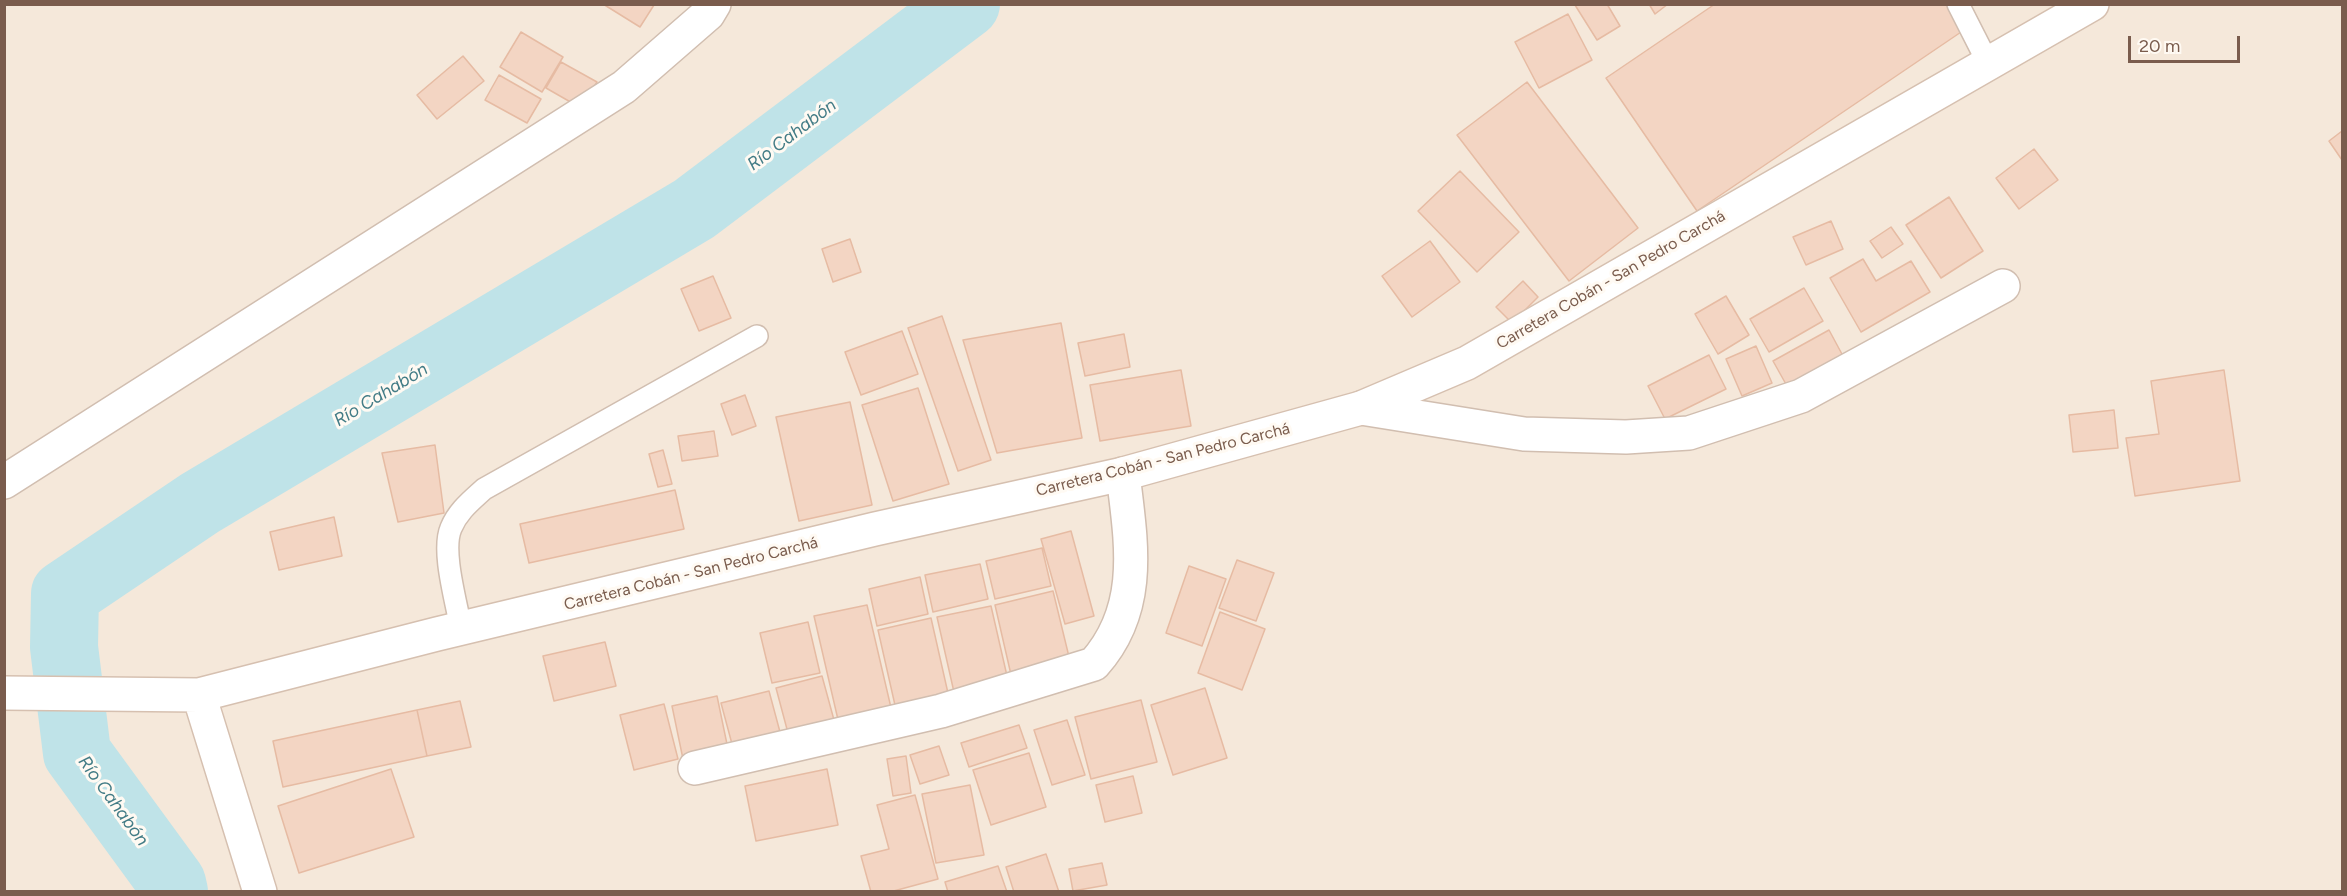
<!DOCTYPE html>
<html>
<head>
<meta charset="utf-8">
<style>
	body { margin:0 }
	#map { position:relative; width:2347px; height:896px; overflow:hidden; background:#fdf6ec; font-family:Figtree,sans-serif }
	canvas { display:block }
	.frame { position:absolute; inset:0; border:6px solid #7a5c4d; pointer-events:none }
	.scale { position:absolute; left:2128px; top:36px; width:112px; height:27px; box-sizing:border-box; border:3px solid #7a5c4d; border-top:0; padding-left:8px; font-size:18px; line-height:21px; white-space:nowrap; color:#7a5c4d; -webkit-text-stroke:4px #fffaf3; paint-order:stroke }
</style>
</head>
<body>
<div id="map">
<canvas width="2347" height="896"></canvas>
<div class="frame"></div>
<div class="scale">20 m</div>
</div>
<script>
const ctx = document.querySelector('canvas').getContext('2d');
ctx.lineJoin = 'round';
function paint(path, color) {
  ctx.fillStyle = color;
  ctx.fill(path, 'evenodd');
}
function stroke(path, color, width, dash) {
  ctx.strokeStyle = color;
  ctx.lineWidth = width;
  ctx.lineCap = dash ? 'butt' : 'round';
  ctx.setLineDash(dash || []);
  ctx.stroke(path);
}
function drawText(font, color, halo, rows, align = 'center') {
  ctx.font = font + ' Figtree,sans-serif';
  ctx.lineWidth = 6;
  ctx.setLineDash([]);
  ctx.textBaseline = 'middle';
  ctx.strokeStyle = halo;
  ctx.fillStyle = color;
  for (const [text, x, y, turn = 0] of rows) {
    ctx.save();
    ctx.translate(x, y);
    ctx.rotate((+turn || 0) * Math.PI / 180);
    ctx.textAlign = isNaN(turn) ? turn : align;
    if (halo) ctx.strokeText(text, 0, 0);
    ctx.fillText(text, 0, 0);
    ctx.restore();
  }
}
const residential = new Path2D(`
	M5,5h2337v886h-2337z`);
const river = new Path2D(`
	M174,892l-2,-9 -95,-130 -13,-106 1,-53 135,-91 494,-294 272,-205`);
const building = new Path2D(`
	M603,4h50l1,1 -14,22z
	M1607,4l13,22 -23,14 -22,-35z
	M1649,4h19l-13,10z
	M1715,4h235l17,24 -270,183 -91,-133z
	M1568,14l24,46 -53,28 -24,-46z
	M521,32l42,25 -21,35 -42,-25z
	M463,56l21,25 -47,38 -20,-24z
	M561,62l36,20 -16,26 -35,-20z
	M499,75l42,24 -14,24 -42,-23z
	M1527,82l111,146 -69,53 -112,-146z
	M2342,131v29l-13,-19z
	M2034,149l24,31 -39,29 -23,-31z
	M1460,171l59,61 -42,40 -59,-61z
	M1949,197l34,54 -42,27 -35,-53z
	M1831,221l12,28 -37,16 -13,-28z
	M1891,227l12,17 -21,14 -12,-17z
	M850,239l11,33 -28,10 -11,-33z
	M1430,241l30,41 -48,35 -30,-41z
	M1863,259l13,22 35,-20 19,31 -69,40 -31,-54z
	M713,276l18,42 -32,13 -18,-42z
	M1523,281l15,16 -26,26 -16,-16z
	M1804,288l19,33 -54,31 -19,-33z
	M1726,296l23,39 -31,19 -23,-40z
	M942,316l49,144 -33,11 -50,-143z
	M1061,323l21,115 -85,15 -34,-113z
	M1829,330l14,26 -56,30 -14,-25z
	M902,331l16,43 -57,21 -16,-43z
	M1124,334l6,33 -45,9 -7,-33z
	M1756,346l16,37 -30,13 -16,-37z
	M1709,355l17,34 -61,30 -17,-33z
	M1181,370l10,56 -91,15 -10,-56z
	M2224,370l16,111 -105,15 -9,-58 33,-4 -8,-53z
	M918,388l31,96 -56,17 -31,-96z
	M745,395l11,31 -24,9 -11,-31z
	M850,402l22,103 -73,16 -23,-104z
	M2114,410l4,38 -45,4 -4,-37z
	M714,431l4,25 -36,5 -4,-25z
	M435,445l9,68 -46,9 -16,-69z
	M663,450l9,34 -14,3 -9,-33z
	M675,490l9,39 -155,34 -9,-39z
	M334,517l8,39 -63,14 -9,-38z
	M1071,531l23,85 -29,8 -24,-85z
	M1042,548l9,38 -56,13 -9,-38z
	M1237,560l37,13 -18,48 -37,-13z
	M980,564l8,35 -55,13 -8,-37z
	M1189,566l37,13 -24,67 -36,-13z
	M920,577l8,37 -51,12 -8,-37z
	M1053,591l18,74 -59,14 -17,-74z
	M867,605l25,107 -53,12 -25,-108z
	M991,606l19,83 -54,12 -19,-84z
	M1220,612l45,17 -23,61 -44,-17z
	M931,618l19,84 -53,12 -19,-84z
	M808,622l12,51 -48,10 -12,-50z
	M605,642l11,44 -62,15 -11,-45z
	M822,676l12,44 -46,13 -12,-45z
	M1205,688l22,70 -54,17 -22,-70z
	M769,691l11,41 -48,12 -11,-41z
	M717,696l11,53 -45,10 -11,-53z
	M1141,700l16,62 -66,17 -16,-62z
	M460,701l11,46 -44,9 -10,-46z
	M664,704l14,55 -44,11 -14,-55z
	M417,710l10,46 -144,31 -10,-46z
	M1067,720l18,55 -33,10 -18,-55z
	M1019,725l8,23 -58,19 -8,-24z
	M939,746l10,29 -29,9 -10,-29z
	M1029,753l17,54 -55,18 -18,-55z
	M906,756l5,37 -18,3 -6,-37z
	M391,769l23,68 -115,36 -21,-67z
	M827,769l11,56 -82,16 -11,-55z
	M1133,776l9,37 -37,9 -9,-37z
	M970,785l14,70 -48,8 -14,-69z
	M915,795l23,84 -48,13h-19l-10,-36 28,-7 -12,-44z
	M1046,854l13,38h-45l-8,-25z
	M1102,863l5,22 -34,6 -4,-22z
	M998,866l9,26h-59l-3,-10z`);
const lane = new Path2D(`
	M1958,4l30,59
	M461,629c-4,-25 -20,-78 -10,-101 7,-17 20,-27 33,-39l273,-153`);
const street = new Path2D(`
	M1361,408l163,26 102,3 63,-4 112,-37 202,-110
	M4,482l620,-395 84,-73 6,-10
	M695,768l246,-57 153,-47c50,-56 37,-122 29,-190`);
const secondary = new Path2D(`
	M4,693l195,2 238,-61 438,-105 248,-55 238,-66 106,-45 625,-359
	M199,695l61,197`);
const streetNames = [
	["Carretera Cobán - San Pedro Carchá",1611,280,-30],
	["Carretera Cobán - San Pedro Carchá",1163,460,-14],
	["Carretera Cobán - San Pedro Carchá",691,574,-14]
];
const waterNames = [
	["Río Cahabón",792,135,-37],
	["Río Cahabón",381,395,-31],
	["Río Cahabón",113,801,54]
];
paint(residential, '#f5e8da');
stroke(river, '#bfe3e8', 68);
paint(building, '#f3d5c3');
stroke(building, '#e6bba3', 1.5);
stroke(lane, '#d1beb0', 24);
stroke(street, '#d1beb0', 36);
stroke(secondary, '#d6c0b0', 36);
stroke(lane, '#fff', 21);
stroke(street, '#fff', 33);
stroke(secondary, '#fff', 33);
drawText('16px', '#7a5c4d', '#fffaf3', streetNames);
drawText('italic 18px', '#437c86', '#fffaf3', waterNames);
</script>
</body>
</html>
